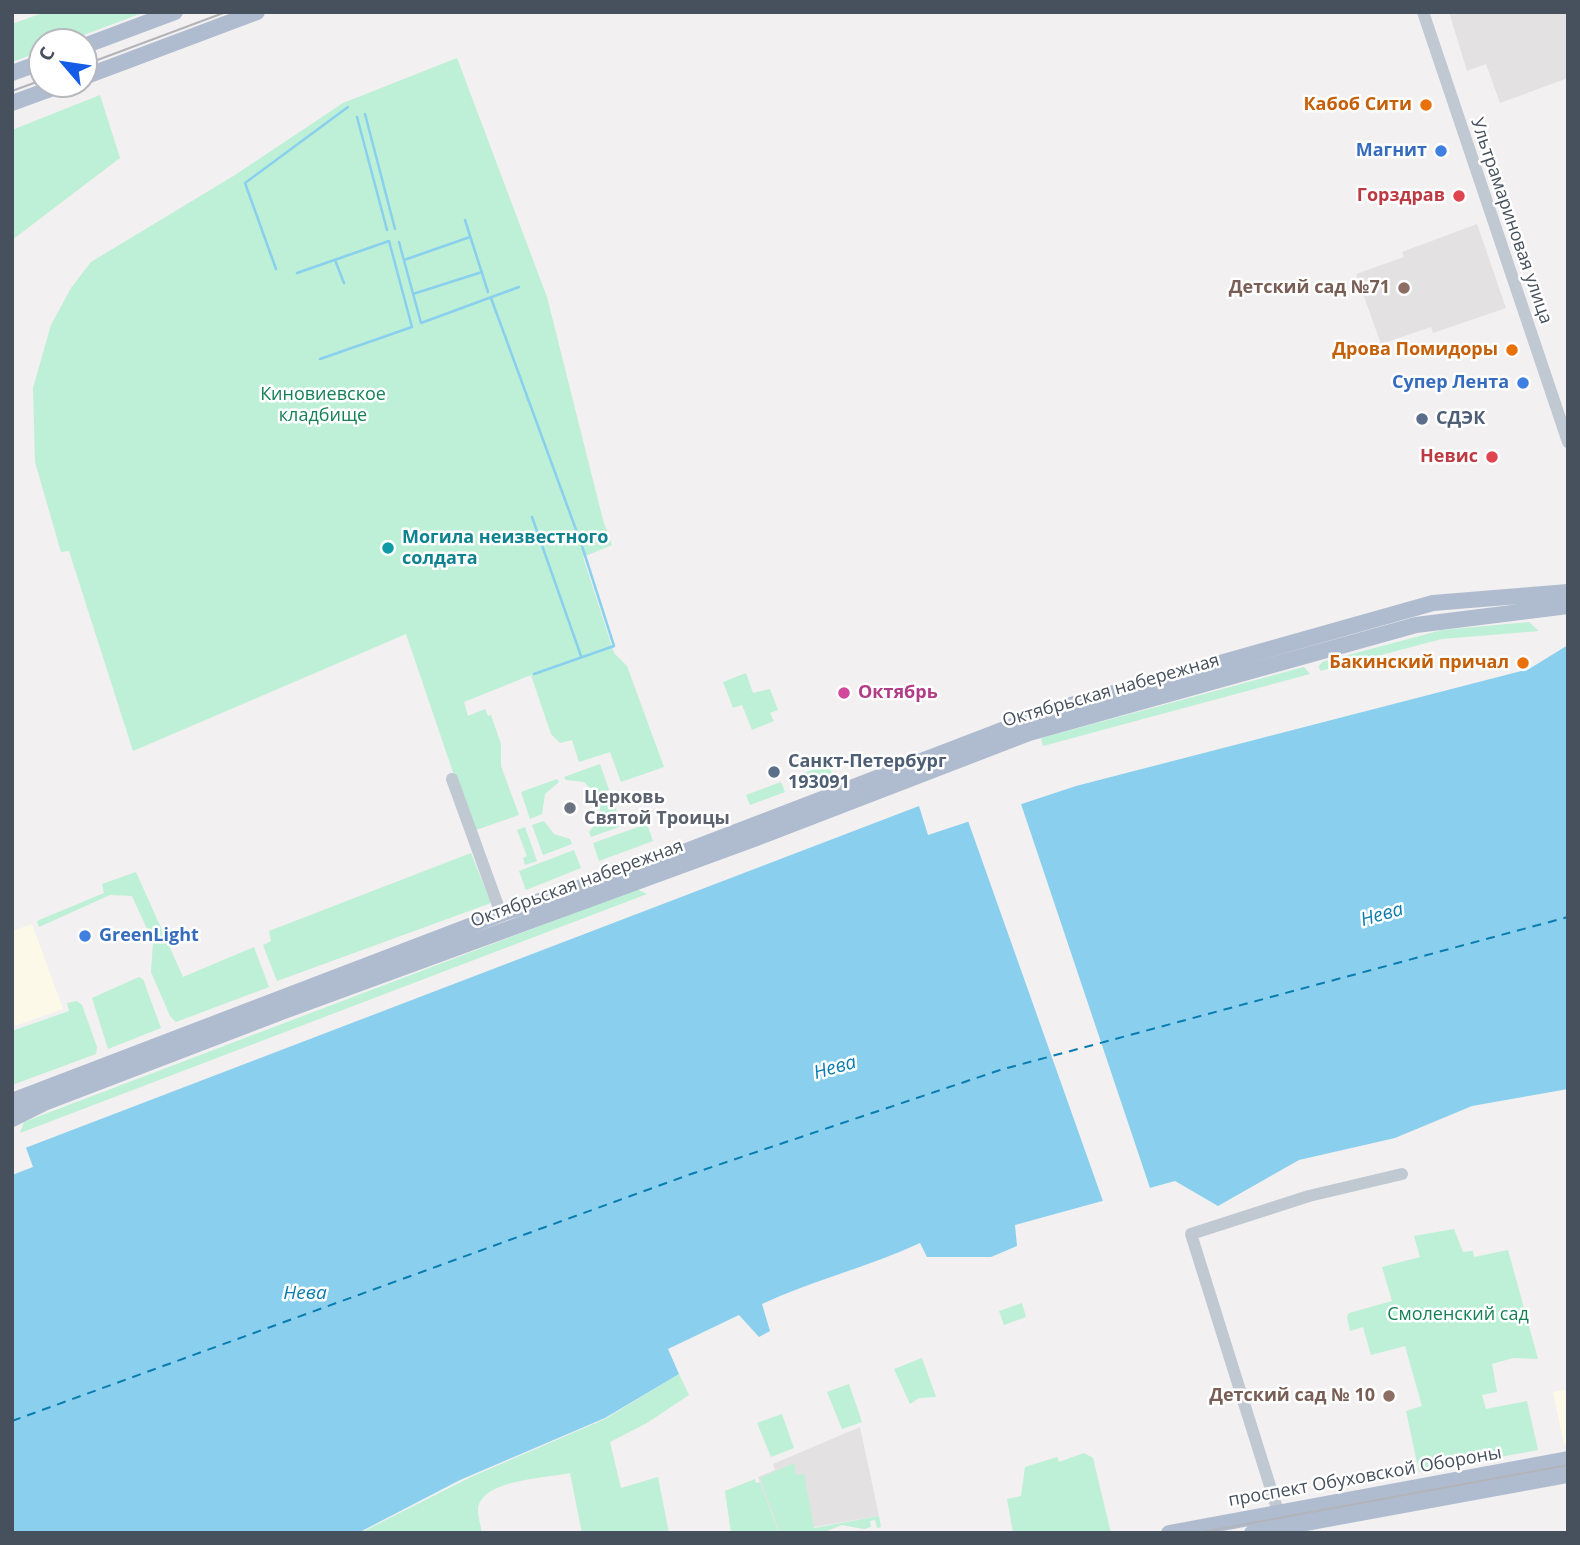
<!DOCTYPE html>
<html>
<head>
<meta charset="utf-8">
<style>
	body { margin:0 }
	#map { position:relative; width:1580px; height:1545px; overflow:hidden; background:#f2f0f0; font-family:"Open Sans",sans-serif }
	canvas { display:block }
	.frame { position:absolute; inset:0; border:14px solid #47515e; pointer-events:none }
	.north { position:absolute; left:28px; top:28px; width:70px; height:70px; box-sizing:border-box; background:#fff; border:2px solid #b5b9bf; border-radius:50%; rotate:299deg; font-size:19px; font-weight:700; line-height:28px; text-align:center; color:#47515e }
	.north::after { content:''; display:block; margin:auto; width:24px; height:32px; background:#155de7; clip-path:polygon(50% 0,100% 100%,50% 72%,0 100%) }
</style>
</head>
<body>
<div id="map">
<canvas width="1580" height="1545"></canvas>
<div class="frame"></div>
<div class="north">С</div>
</div>
<script>
const ctx = document.querySelector('canvas').getContext('2d');
ctx.lineJoin = 'round';
function paint(path, color) {
  ctx.fillStyle = color;
  ctx.fill(path, 'evenodd');
}
function stroke(path, color, width, dash) {
  ctx.strokeStyle = color;
  ctx.lineWidth = width;
  ctx.lineCap = dash ? 'butt' : 'round';
  ctx.setLineDash(dash || []);
  ctx.stroke(path);
}
function drawText(font, color, halo, rows, align = 'center') {
  ctx.font = font + ' "Open Sans",sans-serif';
  ctx.lineWidth = 5;
  ctx.setLineDash([]);
  ctx.textBaseline = 'middle';
  ctx.strokeStyle = halo;
  ctx.fillStyle = color;
  for (const [text, x, y, turn = 0] of rows) {
    ctx.save();
    ctx.translate(x, y);
    ctx.rotate((+turn || 0) * Math.PI / 180);
    ctx.textAlign = isNaN(turn) ? turn : align;
    if (halo) ctx.strokeText(text, 0, 0);
    ctx.fillText(text, 0, 0);
    ctx.restore();
  }
}
const commercial = new Path2D(`
	M32,924l31,85 -51,18v-96z
	M1568,1389v55l-4,1 -11,-53z`);
const education = new Path2D(`
	M1449,12h119v66l-68,25 -14,-39 -19,7z
	M1477,224l29,84 -73,25 -2,-6 -50,17 -25,-70 48,-17 -2,-5z
	M860,1427l19,89 -100,17 -21,-56 17,-7 -2,-6z`);
const green = new Path2D(`
	M45,12h100l-80,30h-23v9l-30,11v-38z
	M457,58l90,239 56,223 9,25 -29,12 31,96 13,13 37,101 -43,15 -11,-30 -31,10 -7,-22 -12,3 -9,-9 -20,-59 -67,27 4,14 17,-7 3,7 3,-1 10,29v22l18,49 -46,16 -67,-197 -273,117 -64,-200 -8,1 -26,-90 -2,-74 18,-63 20,-37 20,-26 144,-87 108,-72z
	M100,95l20,63 -108,82v-110z
	M1529,622l10,9 -97,8 -122,32 -1,-5 3,-4 120,-32z
	M1304,667l6,7 -267,72 -2,-8z
	M746,673l7,20 17,-4 8,21 -8,3 4,8 -22,9 -10,-25 -9,3 -10,-26z
	M600,764l9,26 -12,5 -13,-13 -18,-2 -2,-3z
	M828,764l4,10 -29,11 -4,-10z
	M557,779l2,3 -14,12 -3,20 -12,5 -9,-27z
	M781,782l4,10 -35,13 -4,-10z
	M612,797l10,29 -31,11 -2,-5 10,-12 1,-19z
	M544,821l10,13 16,5 2,5 -29,11 -11,-30z
	M647,824l6,17 -54,20 -6,-18z
	M525,827l12,34 -12,4 -2,-7 4,-2 -10,-26z
	M574,850l7,18 -55,22 -7,-19z
	M471,853l20,50 -214,78 -14,-36 8,-4 -2,-10z
	M136,872l47,105 71,-30 15,40 -93,35 -6,-6 -19,-44 2,-30 -21,-46 -22,-1 -71,32 -2,-6 67,-28 -2,-9z
	M637,889l10,5 -627,239 4,-11z
	M139,977l4,2 18,49 -53,21 -16,-51z
	M77,1001l5,4 15,42 -1,7 -84,31v-54l57,-20 -2,-8z
	M1454,1229l9,23 10,-1 1,6 34,-7 30,109 -25,-1 -21,6 5,28 -15,3 4,14 41,-8 11,49 -119,22 -13,-61 16,-5 -17,-60 -34,9 -8,-28 -13,4 -3,-14 2,-4 43,-12 -10,-34 38,-10 -6,-21z
	M1022,1303l4,14 -22,8 -5,-14z
	M922,1358l14,39 -17,1 -9,6 -16,-35z
	M679,1374l10,21 -42,28 -37,19 11,46 37,-11 11,56h-87l-12,-60c-21,5 -92,6 -92,38 0,7 3,15 4,22h-122l111,-56 134,-58z
	M849,1384l13,38 -20,7 -15,-37z
	M782,1414l12,34 -23,9 -14,-34z
	M1084,1453l9,5 18,75h-98l-6,-34 14,-3 4,-29 32,-10 2,5z
	M794,1463l2,12 8,-1 10,54 65,-12 2,11 -4,1 -2,-8 -5,1 1,6 -7,2 -22,-4 -20,8h-42l-20,-55z
	M755,1479l1,4 4,-1 19,51h-48l-6,-42z`);
const water = new Path2D(`
	M1568,645v444l-96,17 -77,32 -96,22 -81,46 -43,-25 -160,44 2,21 -26,11h-64l-7,-14c-51,24 -107,37 -158,61l8,27 -11,6 -20,-22 -71,34 11,25 -74,44 -145,62 -102,53h-346v-380l907,-347 9,29 148,-49 453,-117z`);
const pier = new Path2D(`
	M1020,801l131,390 -47,13 -137,-386z
	M25,1145l8,22 -21,8v-26z`);
const stream = new Path2D(`
	M365,114l30,115
	M357,117l30,113
	M465,220l23,72
	M399,242l22,81 98,-36
	M335,260l9,23
	M404,260l66,-23
	M276,269l-31,-86 103,-76
	M297,273l92,-32 23,86 -92,32
	M413,294l69,-22
	M491,298l91,248 32,100 -80,28
	M532,517l49,139`);
const ferry = new Path2D(`
	M12,1421l679,-247 309,-104 568,-153`);
const minor = new Path2D(`
	M1423,12l145,430
	M452,779l49,135
	M1281,1521l-90,-287 118,-38 93,-22`);
const major = new Path2D(`
	M84,46l91,-34
	M12,73l30,-11
	M84,77l173,-65
	M12,103l52,-19
	M12,1101l489,-187 175,-59 381,-146 376,-106 135,-11
	M12,1119l32,-16 240,-92 470,-172 275,-106 387,-108 152,-19
	M1169,1533l399,-74
	M1252,1533l316,-58`);
const tram = new Path2D(`
	M84,65l142,-53
	M12,91l30,-11
	M1197,1533l371,-68`);
const markers = [
	[1426,105,7,"#e8710a"],
	[1441,151,7,"#3f7fe0"],
	[1459,196,7,"#e0444e"],
	[1404,288,7,"#8d6e63"],
	[1512,350,7,"#e8710a"],
	[1523,383,7,"#3f7fe0"],
	[1422,419,7,"#5c6f8a"],
	[1492,457,7,"#e0444e"],
	[388,548,7,"#0f9aa8"],
	[1523,663,7,"#e8710a"],
	[844,693,7,"#d1479c"],
	[774,772,7,"#5c6f8a"],
	[570,808,7,"#6b7280"],
	[85,936,7,"#3f7fe0"],
	[1389,1396,7,"#8d6e63"]
];
const foodNames = [
	["Кабоб Сити",1412,105],
	["Дрова Помидоры",1498,350],
	["Бакинский причал",1509,663]
];
const shopNames = [
	["Магнит",1427,151],
	["Супер Лента",1509,383],
	["GreenLight",99,936,"left"]
];
const healthNames = [
	["Горздрав",1445,196],
	["Невис",1478,457]
];
const streetNames = [
	["Ультрамариновая улица",1511,221,71],
	["Октябрьская набережная",1111,691,-16],
	["Октябрьская набережная",577,884,-20],
	["проспект Обуховской Обороны",1365,1477,-10]
];
const educationNames = [
	["Детский сад №71",1390,288],
	["Детский сад № 10",1375,1396]
];
const parkNames = [
	["Киновиевское",323,395],
	["кладбище",323,416],
	["Смоленский сад",1458,1315]
];
const serviceNames = [
	["СДЭК",1436,419],
	["Санкт-Петербург",788,762],
	["193091",788,783]
];
const cultureNames = [
	["Могила неизвестного",402,538],
	["солдата",402,559]
];
const hotelNames = [
	["Октябрь",858,693]
];
const worshipNames = [
	["Церковь",584,798],
	["Святой Троицы",584,819]
];
const waterNames = [
	["Нева",1382,915,-16],
	["Нева",835,1068,-16],
	["Нева",305,1294]
];
paint(commercial, '#fdf9e9');
paint(education, '#e3e1e2');
paint(green, '#bdf0d6');
paint(water, '#8ad0ee');
paint(pier, '#f2f0f0');
stroke(stream, '#8ad0ee', 2.5);
stroke(ferry, '#097daf', 2, [9, 7]);
stroke(minor, '#c0c8d2', 12);
stroke(major, '#afbccf', 16);
stroke(tram, '#b2b4ba', 2);
for (const [x, y, r, color] of markers) {
  const dot = new Path2D();
  dot.arc(x, y, r, 0, 2 * Math.PI);
  ctx.fillStyle = color;
  ctx.fill(dot);
  stroke(dot, '#fff', 2.5);
}
drawText('bold 18px', '#c56008', '#fff', foodNames, 'right');
drawText('bold 18px', '#366cbe', '#fff', shopNames, 'right');
drawText('bold 18px', '#be3a42', '#fff', healthNames, 'right');
drawText('18px', '#47515e', '#fff', streetNames);
drawText('bold 18px', '#785e54', '#fff', educationNames, 'right');
drawText('18px', '#158256', '#fff', parkNames);
drawText('bold 18px', '#4e5e75', '#fff', serviceNames, 'left');
drawText('bold 18px', '#0d838f', '#fff', cultureNames, 'left');
drawText('bold 18px', '#b23c85', '#fff', hotelNames, 'left');
drawText('bold 18px', '#5b616d', '#fff', worshipNames, 'left');
drawText('italic 19px', '#097daf', '#fff', waterNames);
</script>
</body>
</html>
